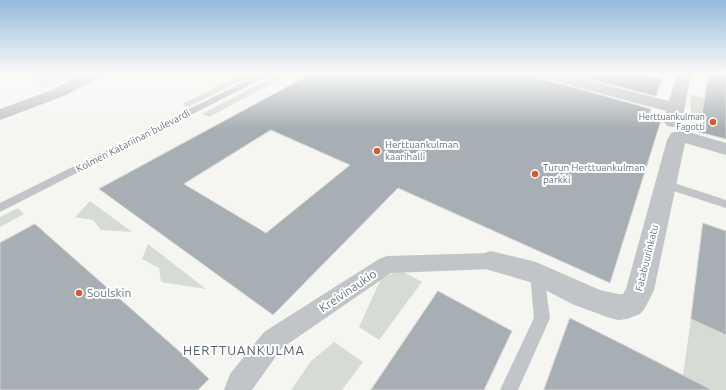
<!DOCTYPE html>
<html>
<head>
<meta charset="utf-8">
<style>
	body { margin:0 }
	canvas { display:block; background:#f5f5f2 }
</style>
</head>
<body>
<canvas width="726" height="390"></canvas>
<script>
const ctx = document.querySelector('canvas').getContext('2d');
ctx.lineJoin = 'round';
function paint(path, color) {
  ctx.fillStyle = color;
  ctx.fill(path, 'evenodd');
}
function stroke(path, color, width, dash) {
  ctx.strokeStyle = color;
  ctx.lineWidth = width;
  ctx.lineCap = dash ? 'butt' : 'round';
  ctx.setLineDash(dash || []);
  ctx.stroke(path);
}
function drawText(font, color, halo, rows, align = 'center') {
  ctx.font = font + ' Ubuntu,sans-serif';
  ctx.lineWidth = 4;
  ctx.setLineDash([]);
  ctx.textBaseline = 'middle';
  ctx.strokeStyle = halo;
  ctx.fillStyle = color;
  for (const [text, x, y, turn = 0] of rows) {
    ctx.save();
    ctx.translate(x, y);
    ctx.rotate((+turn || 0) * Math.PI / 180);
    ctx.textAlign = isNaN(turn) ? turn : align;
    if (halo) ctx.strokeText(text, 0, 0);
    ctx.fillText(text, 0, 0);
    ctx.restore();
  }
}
const built = new Path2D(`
	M22,74h60l-37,14z`);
const green = new Path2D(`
	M244,74h11l-67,33 -6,-3z
	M278,74h12l-81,43 -7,-3z
	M691,95l14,3 -6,34 -7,-3c1,-12 -3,-23 -1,-34z
	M90,201l42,31 -31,-2 -8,-10 -18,-3z
	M18,208l6,6 -24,13v-10z
	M148,244l58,45 -45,-7 -2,-14 -17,-9z
	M400,270l22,12 -43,58 -20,-13 22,-48z
	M691,319l35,16v55h-14l-29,-15z
	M334,342l29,20 -21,28h-51l20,-29z`);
const building = new Path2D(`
	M311,74h225l3,4 112,31 -2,5 13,3 -52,166 -212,-95 -125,127 -174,-126zM271,130l79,35 -84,68 -82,-49z
	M571,74h73l18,5 -6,17z
	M709,74h17v65l-27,-7z
	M703,223l23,8v104l-35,-16z
	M35,224l153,135 21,20 -11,11h-198v-147z
	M438,291l74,40 -28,59h-113z
	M570,318l56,28 86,44h-168z`);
const service = new Path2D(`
	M260,74h11l-271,138v-9z
	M665,180l61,20v8l-65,-21 -2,-3 2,-3z
	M537,268l5,2 2,4 6,44 -32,72h-18l34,-72 -4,-44 2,-4z`);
const pedestrian = new Path2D(`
	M491,253l8,2 3,6 -3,6 -8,2 -100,4 -109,75 -30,42h-28l6,-16 34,-42 115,-73 8,-3z`);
const minor = new Path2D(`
	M82,74h21l-2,3 -37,19 -64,24v-11l52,-19z
	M537,74h26l106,27 8,-27h14l-9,48 -3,4 -6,1 -6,-1 -3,-4 2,-11 -127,-34z
	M678,131l10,1 38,11v12l-41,-12 -31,147 -9,18 -5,6 -13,5 -9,1 -11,-3 -35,-13 -42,-22 -48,-14 -4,-7 4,-7 9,-3 45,11 64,28 18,4h5l3,-5 41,-149 4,-7z`);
const markers = [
	[713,122,4,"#d55b32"],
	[377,151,4,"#d55b32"],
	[535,174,4,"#d55b32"],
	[79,293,4,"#d55b32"]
];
const farPoinames = [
	["Herttuankulman",705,117],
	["Fagotti",705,127]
];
const streetNames = [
	["Kolmen Katariinan bulevardi",133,141,-27],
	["Fatabuurinkatu",647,258,-76]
];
const poiNames = [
	["Herttuankulman",385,145],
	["kaarihalli",385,157],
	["Turun Herttuankulman",543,168],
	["parkki",543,180]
];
const nearStreetnames = [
	["Kreivinaukio",348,291,-34]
];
const nearPoinames = [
	["Soulskin",87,293]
];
const nearNeighbourhoodnames = [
	["HERTTUANKULMA",244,351]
];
paint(built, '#e3e4e3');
paint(green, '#d6dcd3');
paint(building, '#a8afb4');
stroke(building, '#d6d6d5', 1);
paint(service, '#c1c5c8');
paint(pedestrian, '#c1c5c8');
paint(minor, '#c1c5c8');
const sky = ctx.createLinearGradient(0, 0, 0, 129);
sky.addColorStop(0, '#95badb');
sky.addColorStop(0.57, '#fafaf9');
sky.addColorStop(1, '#fafaf900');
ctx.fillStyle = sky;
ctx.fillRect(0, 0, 726, 129);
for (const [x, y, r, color] of markers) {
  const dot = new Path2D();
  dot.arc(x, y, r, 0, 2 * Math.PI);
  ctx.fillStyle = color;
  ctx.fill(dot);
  stroke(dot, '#fff', 1.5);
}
drawText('9px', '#667481', '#fff', farPoinames, 'right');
drawText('10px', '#667481', '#fff', streetNames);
drawText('10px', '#667481', '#fff', poiNames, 'left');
drawText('12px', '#667481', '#fff', nearStreetnames);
drawText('12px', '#667481', '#fff', nearPoinames, 'left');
ctx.letterSpacing = '1px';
drawText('13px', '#545e66', '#fff', nearNeighbourhoodnames);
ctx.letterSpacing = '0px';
</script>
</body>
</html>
